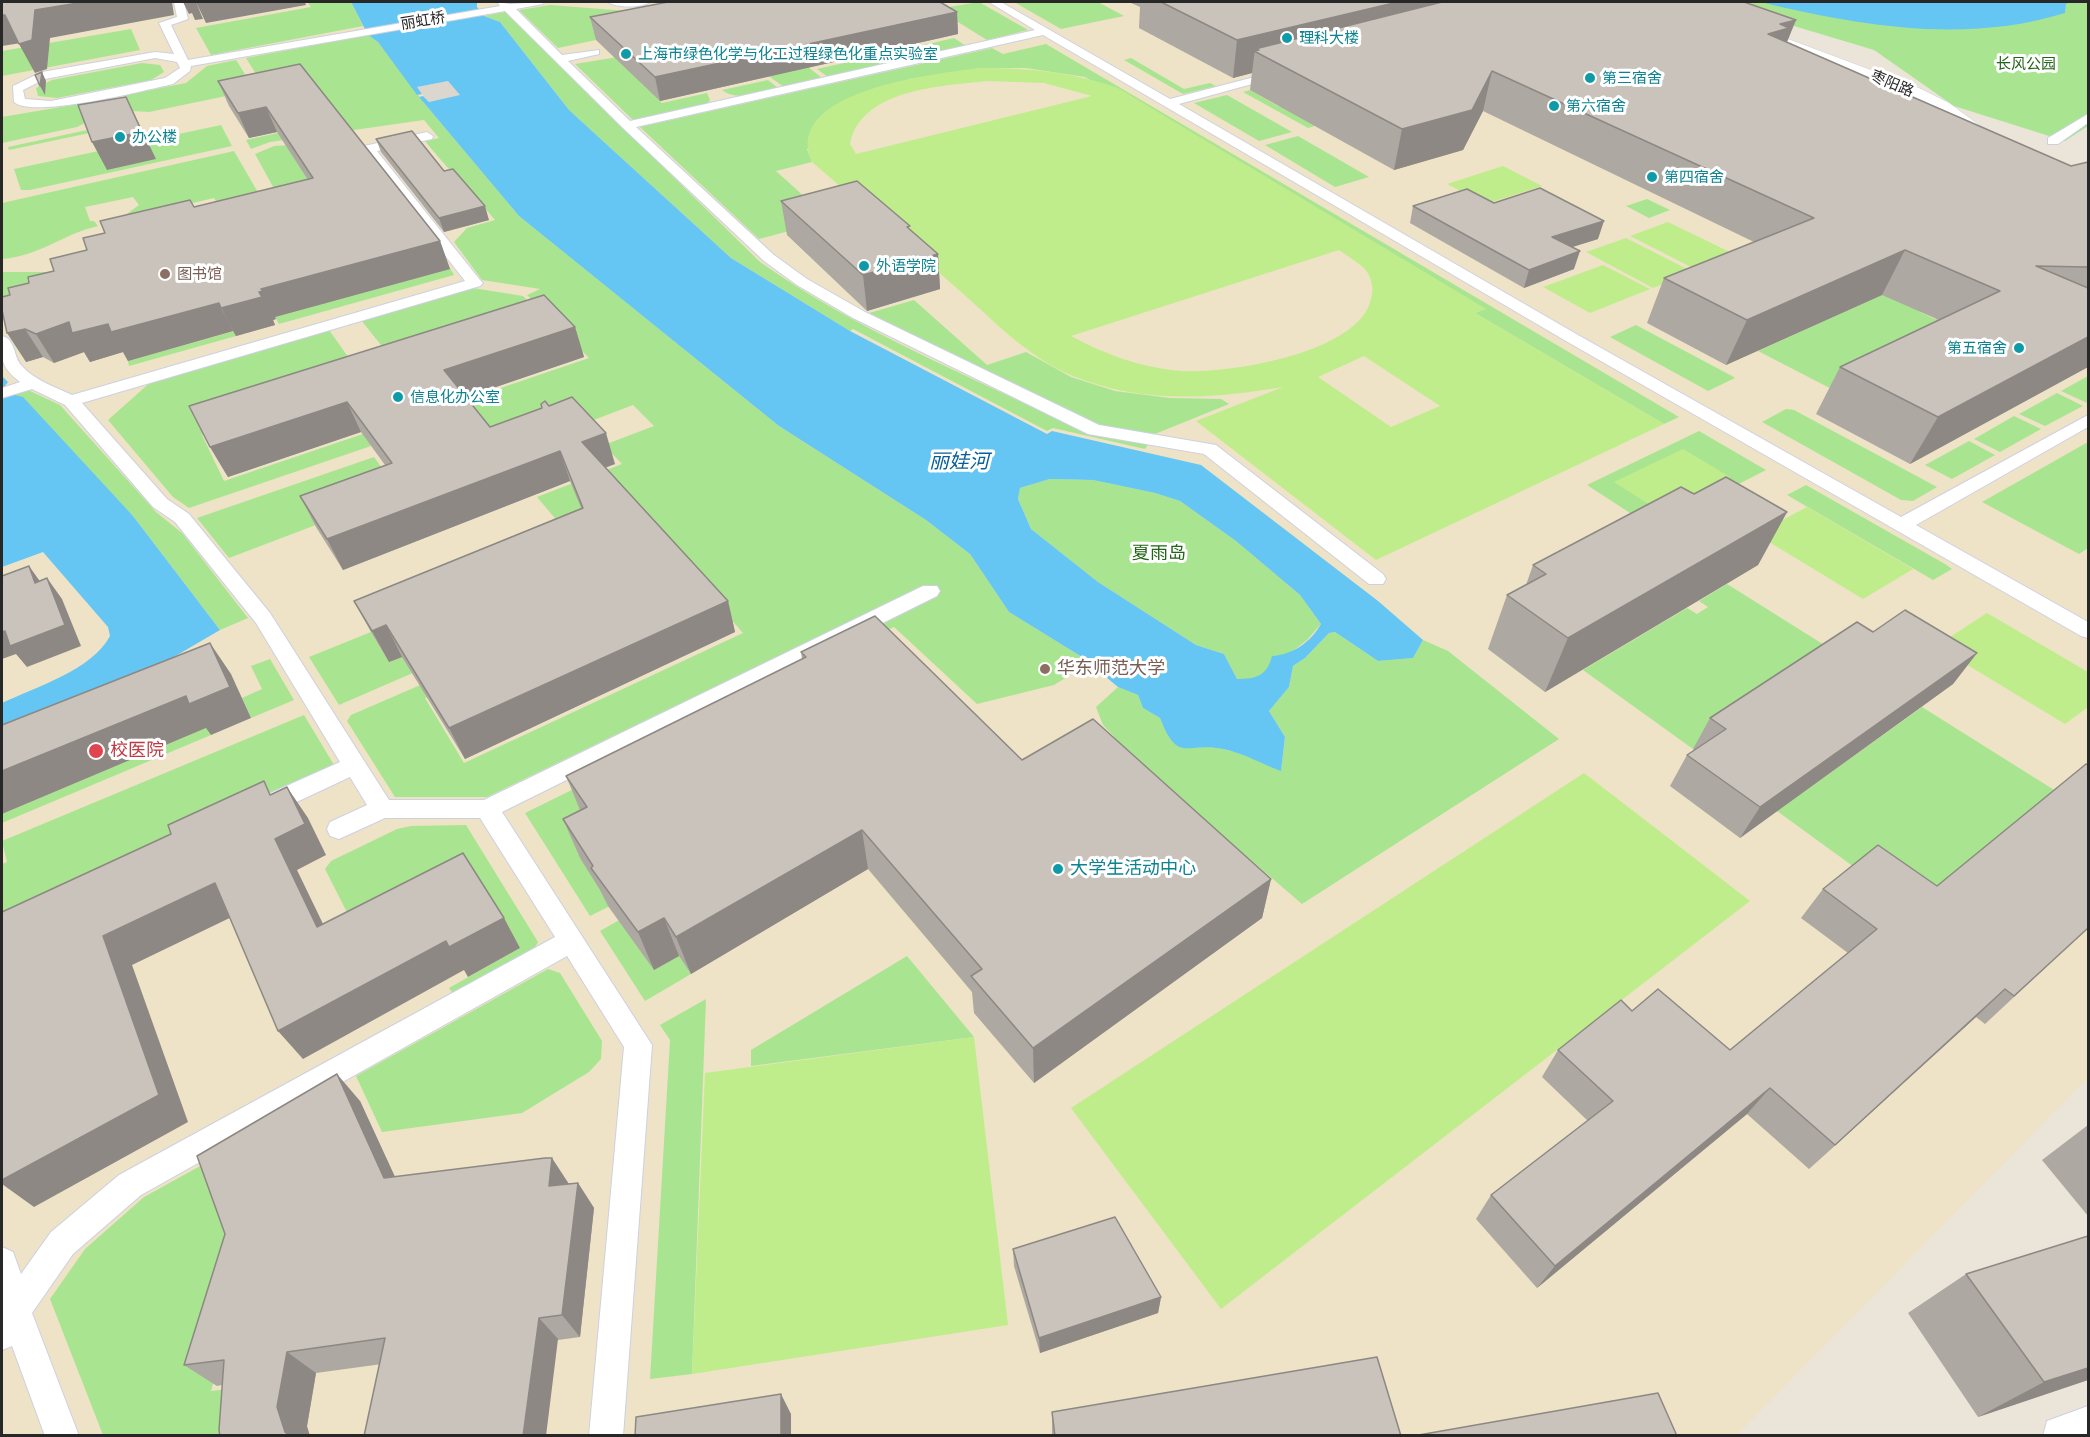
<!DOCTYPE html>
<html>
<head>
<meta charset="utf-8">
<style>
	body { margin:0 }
	#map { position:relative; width:2090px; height:1437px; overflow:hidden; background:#ebe4d8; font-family:Inter,sans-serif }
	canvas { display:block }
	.frame { position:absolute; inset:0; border:3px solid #272727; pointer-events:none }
</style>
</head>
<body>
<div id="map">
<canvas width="2090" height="1437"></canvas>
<div class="frame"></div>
</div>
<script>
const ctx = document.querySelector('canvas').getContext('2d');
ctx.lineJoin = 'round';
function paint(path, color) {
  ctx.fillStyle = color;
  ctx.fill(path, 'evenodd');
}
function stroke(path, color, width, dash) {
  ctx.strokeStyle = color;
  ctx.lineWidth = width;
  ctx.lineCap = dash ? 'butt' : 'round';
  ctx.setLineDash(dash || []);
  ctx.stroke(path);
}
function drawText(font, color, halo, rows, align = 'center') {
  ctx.font = font + ' Inter,"Noto Sans SC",sans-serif';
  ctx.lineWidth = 6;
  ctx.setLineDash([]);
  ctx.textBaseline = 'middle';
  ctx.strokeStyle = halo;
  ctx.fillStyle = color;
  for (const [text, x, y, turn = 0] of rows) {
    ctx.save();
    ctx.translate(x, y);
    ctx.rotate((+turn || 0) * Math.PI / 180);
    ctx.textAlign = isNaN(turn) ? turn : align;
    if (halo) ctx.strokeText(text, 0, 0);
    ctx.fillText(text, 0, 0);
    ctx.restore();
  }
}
const education = new Path2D(`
	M2,2h1445l641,257v819l-351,357 -1735,1z`);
const green = new Path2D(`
	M307,2h44l12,24 -152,29 -15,-27 115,-21z
	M674,2l-78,38 -38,8 -39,-38 31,-5 78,6z
	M979,2l49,28 -41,10 -50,-31z
	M1014,2h84l26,14 -63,13z
	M1714,2h374v124l-23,15 -111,-35 -80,-56z
	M505,12l255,250c93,66 201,110 303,160l10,-8 -204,-101 45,-13 73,65 39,-13 45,25 44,14 55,7 51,1 8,5 -74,30 -10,15 -92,-21 -6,3 -194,-102 -3,2 -119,-73 -162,-148 -69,-88 -16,-6z
	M131,29l9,21 -138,26v-25z
	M368,35l10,7 46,61 95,113 260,210 147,94 44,34 39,58 73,45 -5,14 -23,14 -77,19 -83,-77 -104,51 -18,-19 -285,138h-92l-48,-76 4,-6 127,-55 7,11 -60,27 39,65 279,-130 -113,-129 -66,25 -27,-32 85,-33 -18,-19 50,-19 -21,-21 -128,49 -84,-39 168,-57 -62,-63 13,-6 -58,-9 -28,-38 13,-14 28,-8c-23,-28 -48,-51 -70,-79l14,-3 -15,-18 -154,22 -19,7 -5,-9 90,-20 -67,-25 -23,-37z
	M954,38l12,8 -52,11 -21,-5z
	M1046,44l633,373 -15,7 -189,-111 10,-4 -400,-232 -59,-9h-44l-73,11 -102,70 5,13 -36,9 52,47 -1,3 -68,18 -119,-112 352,-79 11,6z
	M880,55l5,6 -3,4 -54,12 -11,-8z
	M618,57l44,46 45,-10 3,7 -3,4 -73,17 -59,-57z
	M1131,58l53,31 26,-6 6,3 -33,8 -59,-34z
	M236,60l19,30 -106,22 -17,-1 -7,-16 61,-12 21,-17z
	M142,63l18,2 4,7 -13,8 -94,18 -19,-2 -2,-8 16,-8z
	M803,63l19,15 -38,9 -21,-15z
	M768,80l10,8c-17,4 -40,14 -56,2z
	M1250,90l28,16 65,12 -35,10 -65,-36z
	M1227,95l65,37 -33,9 -65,-38z
	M84,103l7,17 -14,7 -75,16v-26z
	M221,125l11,21 -202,44h-9l-7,-21z
	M92,129l7,2 -90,19 -1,-3z
	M1298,136l71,41 -34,10 -70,-42z
	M308,144l11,54 -36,7 -28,-51 19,-8z
	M234,151l26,45 -41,10 -5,-8 -89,21 -1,-3 15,-11 -6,-8 -48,10 5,14h4l4,5c-35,8 -58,30 -96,33v-56z
	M1647,199l23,11 -21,8 -23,-12z
	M450,268l4,7 -175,49 -4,-7z
	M2,272h48l-48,32z
	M1901,286l19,26 15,7 18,-9 -104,88 -91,-47z
	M473,288l50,8 26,25 -149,48 -39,-49z
	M1636,325l96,51 3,2 -27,13 -98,-54z
	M329,330l37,52 -164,53 22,46 186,-63 8,12 -229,78 -16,-11 -65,-77 45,-40z
	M234,331l2,5 -107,30 -1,-5z
	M2088,376l-1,27 -26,-12z
	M28,390l32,15 96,107 26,21 66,85 -28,12 -87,-114 -118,-121z
	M2057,393l26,13 -38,20 -26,-12z
	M1786,409l8,1 143,77 -24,14 -12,-1 -139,-78z
	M2014,416l27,13 -41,23 -26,-13z
	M1699,431l67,39 -113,58 -66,-43z
	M1969,441l26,14 -43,24 -27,-14z
	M2088,442v106l-9,6 -97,-52z
	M374,457l26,36 -171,65 -32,-40z
	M1050,479l43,1 62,13 25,8 56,40 64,54 21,29 -14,16 -50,39h-20l-13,-25 -28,-9 -98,-63 -67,-53 -13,-30 2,-11z
	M1806,485l139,79 7,5 -19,11 -146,-85z
	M1727,584l110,69 -144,96 -110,-79 104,-62 10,6 11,-7 -9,-6z
	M371,632l18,30 71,-30 8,17 -129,56 -30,-48z
	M1335,632l43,29 35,-3 10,-18 25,11 111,88 -257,165 -159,-137 -40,-42 -7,-18 22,-20 20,8 5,13 17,10c18,46 27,23 63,31 19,4 39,14 58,21l4,-33 -16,-26 20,-24 4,-21 12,-8 24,-25z
	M270,659l24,41 -43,18 -9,-20 20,-9 -11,-23z
	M1922,707l137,86 -143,119 -139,-101z
	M304,715l30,50 -332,152v-53l5,-2 -5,-21z
	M208,727l3,8 -209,88v-9z
	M590,781l-1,91 23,33 -22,11 -65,-103z
	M466,825l72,117 -4,7 -80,46 -5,-7 71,-40 -157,-4 -38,-75 6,-8 66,-32 14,-3z
	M621,919l33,51 25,-14 12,18 -46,27 -45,-70z
	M907,956l67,81 -223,29v-16z
	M548,969l12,4 42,68 -1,18 -12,13 -67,41 -140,19 -26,-56z
	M706,999l-14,375 -42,5 20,-339 -10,-15z
	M211,1160l37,102 -37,129 40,-5 -9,49h-139l-53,-136 35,-50 59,-52z`);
const pitch = new Path2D(`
	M982,68c48,0 90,4 136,20l368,221 -11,4 189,111 -288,136 -180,-139 87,-34c-71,12 -141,17 -210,-11 -44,-18 -78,-54 -113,-85 -49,-43 -98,-86 -148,-129 -32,-72 127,-89 170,-94zM987,81l57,2 48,13 -236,58 -6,-10c11,-55 91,-58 137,-63zM1339,250c8,6 19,12 26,19 7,9 9,20 6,30 -12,55 -145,75 -191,72 -40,-4 -74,-16 -109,-35zM1364,356l76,50 -49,21 -73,-50z
	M1503,166l39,20 -56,18 -39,-20z
	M1668,222l68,33 -39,15 -67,-34z
	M1626,238l67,34 -40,16 -67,-36z
	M1603,265l47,24 -60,24 -47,-26z
	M1683,449l47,28 -69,35 -47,-30z
	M1807,507l106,62 -50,30 -107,-65z
	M1987,613l101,59v35l-23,17 -129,-78z
	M1584,773l166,128 -529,408 -150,-201z
	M974,1037l34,288 -316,49 13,-301z`);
const plaza = new Path2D(`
	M448,81l13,15 -33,6 -11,-15z`);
const water = new Path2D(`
	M351,2h126v5l7,9 16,6 69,88 162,148 119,73 197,103 5,-3 149,34 177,136 45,39 -10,18 -35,3 -43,-29 -6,1 -24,25 -12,8 -4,21 -20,24 16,26 -4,34c-19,-7 -38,-18 -58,-22 -36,-8 -45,16 -63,-31l-17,-10 -5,-13 -20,-8 -36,-30 -73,-45 -39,-58 -44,-34 -147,-94 -260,-210 -100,-119 4,-1 6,6 31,-7 -12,-14 -31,6 5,7 -5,1 -39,-53 -10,-7zM1050,479l43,1 62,13 25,8 56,40 64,54 21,29c-10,18 -29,31 -49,32 -5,20 -16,23 -35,23l-13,-25 -28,-9 -98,-63 -67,-53 -13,-30 2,-11z
	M1760,2h310l-4,2 -1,9c-100,31 -205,13 -305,-11z
	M2,376l6,6 -3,4 10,9 8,2 110,119 87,114 -65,38 -153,77v-42c34,-16 90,-33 108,-67l-2,-9 -65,-75 -41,15z`);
const lane = new Path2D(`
	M174,2h10l4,17 -17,6 17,35 312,-54 -3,-4 13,2 34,-2 -1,2 -27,5 46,46 37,-5v4l-31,7 62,60 405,-91 -46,-28h12l169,97 115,-30v6l-106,29 399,231 323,182 187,-102v12l-172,98 172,97v16l-7,-2 -515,-295 -523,-306 -407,92 138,128 33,24 58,33 234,113 117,20 167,129 3,5 -3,5h-14l-165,-130 -116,-20 -235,-116 -56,-33 -33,-24 -141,-133 -118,-117 -314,55 -1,5 -17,13c-27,6 -141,35 -159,18l-1,-16 29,-14 113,-20 19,2 -15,-31 18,-6zM155,58l22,4 3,6 -15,10 -114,23 -26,-2 -2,-9 22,-11z
	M608,2h42c-8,6 -34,6 -42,0z
	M2088,114v9l-30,21h-10v-6z
	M427,132l6,4 -1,3 -55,12 103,129 3,3 -3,3 -398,117 85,96 22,15 81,99 119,187h95l439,-214h14l3,5 -3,5 -435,216 150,233 -29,391h-34l35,-389 -57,-91 -426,239 -68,59 -41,59 47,123h-34l-33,-90 -10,4v-103l11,5 8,22 30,-42 68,-57 436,-238 -75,-119h-95l-46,21 -9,-3 -3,-7 3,-7 37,-17 -17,-28 -79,37 -8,2 -8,-2 -4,-7 4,-7 85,-38 -84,-139 -81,-101 -22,-15 -88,-102 -33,-16 -30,9v-10l18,-6c-20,-16 -18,-21 -18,-46 14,3 11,21 20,30 12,14 33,21 50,29l393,-114 -103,-132 2,-3z
	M2088,1406v30h-45l4,-15z`);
const secondary = new Path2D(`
	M1668,2h21l230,86 30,15 49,36 -9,6 -7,-2 -45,-32 -30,-15 -237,-91z`);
const wall = new Path2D(`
	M1129,2h615l43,40 284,124 17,-4v205l-178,97 -94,-50 24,-47 99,-47 -57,-25 -156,70 -79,-42 17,-45 90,-36 -271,-131 -20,39 -69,20 -144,-80 2,-17 -19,5 -94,-50 1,-21z
	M957,12l1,22 -298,67 -64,-61 -6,-23z
	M300,64l140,177 10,28 -175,48 1,2 -3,1 2,5 -39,11 -3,-5 -105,30 -5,-9 -33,10 -6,-10 -30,11 -11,-6 -17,5 -16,-67 19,-12 25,-12 33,-21 18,-17 89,-26 114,-27 -31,-48 -28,6 -20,-32 -11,-25z
	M376,139l68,32 45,49 -45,12 -63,-80z
	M781,201l130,29 27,24 2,35 -73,22 -80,-76z
	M1494,203l104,36 -26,8 2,22 -50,19 -114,-65 3,-17z
	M575,327l9,30 -118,40 24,30 59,-21 66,58 -10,3 123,134 7,31 -270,127 -63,-102 -13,5 -18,-30 -17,-31 227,-93 -11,-27 -227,89 -27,-43 -16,-31 85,-31 -24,-33 -133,45 -18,-30z
	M1694,494l93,18 -29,53 -213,127 -57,-43 19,-54 19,-10 7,-20z
	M1873,632l104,21 -24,31 -213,154 -70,-52 17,-31 7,-5 -1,-1 17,-31z
	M801,652l221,108 249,119 -9,39 -228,165 -60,-70 -2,-21 -104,-123 -177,105 -12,-18 -25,14 -46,-64 -8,-16 -20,-32 -17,-39 17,-9 -14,-34 236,-117z
	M1937,886l151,42 -103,96 -9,-7 -167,152 -62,-55 -210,174 -61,-69 15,-24 97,-74 -46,-44 16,-27 74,-39 98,39 118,-97 -47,-35 22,-29z
	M360,1101l35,76 174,7 9,-1 16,25 -14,129 -264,36 -9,53 -85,-41 -5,1 -33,-21z
	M2088,1125v91l-46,-56z
	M1013,1249l148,48 -3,16 -118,40 -26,-87z
	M1966,1274l122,106 -110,37 -70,-104z
	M1052,1412l349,24h-349z`);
const shadedWall = new Path2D(`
	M84,2h89h-1l2,13 -124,23 -3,31 -12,4 -16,-29 16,-34z
	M183,2h13l7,17 -8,1 -3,-7 -3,1z
	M196,2h109l1,3 -100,18z
	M1398,2h70l-209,48 -4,-1 -3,24 -19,5 4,-38z
	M957,12l1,22 -298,67 -5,-24z
	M2,15h3l16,28 -19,3z
	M1796,20l-15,37 -13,-23 12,-10z
	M1492,71l-9,40 -20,39 -69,20 8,-41z
	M42,72l4,9 -1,14 -5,-9z
	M126,97l30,62 -49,11 -15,-28z
	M266,107l11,25 -28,6 -11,-25z
	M485,206l4,14 -45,12 -5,-14z
	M1604,221l-6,18 -51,16 5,-18z
	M440,241l10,28 -175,48 1,2 -3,1 2,5 -39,11 -15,-28 38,-16 2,-3z
	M1905,250l-23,45 -156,70 21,-45z
	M1580,251l-6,18 -50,19 5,-18z
	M938,254l2,35 -73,22 -4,-36z
	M219,303l14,28 -105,30 -5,-9 -33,10 -6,-10 -30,11 -18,-29 33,-12 39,2z
	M575,327l9,30 -129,44 -11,-31z
	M25,329l18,28 -17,5 -19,-29z
	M2088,337v30l-178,97 28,-47z
	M347,402l14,30 -133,45 -18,-30z
	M606,433l9,31 -23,9 -10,-31z
	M560,451l10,30 -227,89 -16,-31z
	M1787,512l-29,53 -213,127 23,-54z
	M29,566l15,21 -9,-4z
	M47,578l15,21 19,47 -54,21 -11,-13 -14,5v-27z
	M728,601l7,31 -270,127 -16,-31z
	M386,625l16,32 -13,5 -17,-31z
	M210,643l21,31 20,44 -40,17 -5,-7 -204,86v-43z
	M1977,653l-24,31 -213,154 20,-31z
	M287,787l21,31 18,37 -29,15 42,87 -22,-30 -42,-88z
	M862,830l6,39 -177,105 -15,-37z
	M1271,879l-9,39 -228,165 -1,-35z
	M215,883l25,30 -108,52 56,157 -154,85 -32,-23v-4l101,-244z
	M504,918l16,30 -52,29 -4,-7 -161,89 -25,-28 168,-90z
	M664,918l15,38 -25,14 -16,-38z
	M2005,989l-29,28 -167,152 26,-24z
	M337,1074l23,27 47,102 -23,-25z
	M1770,1088l-23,26 -210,174 18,-22z
	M552,1158l17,26 -20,2z
	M578,1183l16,25 -14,129 -18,-22z
	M1161,1297l-3,16 -118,40 -1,-15z
	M539,1318l19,21 -12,97h-23z
	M287,1352l29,21 -9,53 3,10h-20l-5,-4 -8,-25z
	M2088,1368v12l-110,37 66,-35z
	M781,1394l10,20v22h-10z`);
const building = new Path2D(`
	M2,2h82l-49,8 -3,30 -13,4 -14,-29h-3z
	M668,2h272l17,10 -302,65 -65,-60z
	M1161,2h237l-161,38z
	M1442,2h302l52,18 -16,4 9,4 -21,6 303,132 17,-4v105l-52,-1 52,22v49l-150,80 -98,-50 160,-76 -95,-41 -158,70 -83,-42 150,-60 -322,-147 -20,39 -70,19 -148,-78 5,-1 -4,-1z
	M300,64l140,177 -179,48 2,2 -4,1 3,5 -41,11 -2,-5 -108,29 -3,-8 -36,9 -3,-11 -33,12 -11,-5 -18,4 -5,-23v-13l8,-2 -2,-7 21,-5 -1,-6 26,-6 -4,-12 37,-9 -4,-12 22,-5 -5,-12 90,-21 4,7 119,-29 -47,-71 -28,6 -20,-32z
	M42,72l-2,14 -5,-11z
	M126,97l16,35 -50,10 -14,-37z
	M412,131l32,40 9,-2 32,37 -46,12 -63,-79z
	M857,181l53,45 -3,1 31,27 -75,21 -82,-74z
	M1540,188l64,33 -52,16 28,14 -51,19 -116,-64 54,-17 27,14z
	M544,295l31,32 -131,43 46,57 52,-19 -1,-4 4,-3 4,5 23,-9 34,36 -24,9 146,159 -279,127 -63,-103 -14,6 -18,-30 229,-93 -23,-57 -233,88 -27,-43 92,-33 -45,-61 -137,45 -21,-41z
	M1726,477l61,35 -219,126 -61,-43 39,-21 -13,-9 148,-78 13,7z
	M29,566l6,17 12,-5 18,47 -55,21 -5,-15 -3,1v-56z
	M1905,610l72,43 -217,154 -73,-52 39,-26 -16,-11 147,-96 16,10z
	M875,616l147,144 71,-41 178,160 -238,169 -62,-72 11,-7 -120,-139 -186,107 -12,-19 -26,14 -47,-64 2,-2 -30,-47 24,-12 -21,-31 240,-119 -5,-5z
	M210,643l20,44 -41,17 -3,-8 -184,75v-46z
	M2086,764l2,1v163l-74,68 -9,-7 -170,156 -65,-57 -215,178 -64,-71 122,-94 -55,-51 63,-50 11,11 26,-22 72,61 147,-121 -54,-40 55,-44 59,41z
	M264,781l6,14 17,-8 18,37 -30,15 42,88 146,-74 41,65 -55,29 -3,-6 -168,90 -63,-148 -112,53 56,159 -157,85v-268l169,-78 -3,-9z
	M337,1074l47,104 161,-20h7l-3,28 29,-3 -16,132 -23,3 -16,118h-159l21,-98 -98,14 -10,55 8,25 5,4h-70l-1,-6 5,-70 -40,5 41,-131 -28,-78z
	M1115,1217l46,80 -122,41 -26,-89z
	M2088,1236v132l-44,14 -78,-108z
	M1377,1357l24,79h-346l-3,-24z
	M1658,1393l19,43h-264z
	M781,1394v42h-146l1,-19z`);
const markers = [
	[1287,38,6,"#0f9aa8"],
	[626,54,6,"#0f9aa8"],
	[1590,78,6,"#0f9aa8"],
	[1554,106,6,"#0f9aa8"],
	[120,137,6,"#0f9aa8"],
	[1652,177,6,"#0f9aa8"],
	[864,266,6,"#0f9aa8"],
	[165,274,6,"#8d6e63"],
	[2019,348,6,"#0f9aa8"],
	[398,397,6,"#0f9aa8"],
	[1045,669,6,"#8d6e63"],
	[96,751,8,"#e0444e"],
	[1058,869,6,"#0f9aa8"]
];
const farStreetnames = [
	["丽虹桥",423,21,-9],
	["枣阳路",1892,84,23]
];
const farCulturenames = [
	["理科大楼",1299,38],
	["上海市绿色化学与化工过程绿色化重点实验室",638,54],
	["第三宿舍",1602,78],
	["第六宿舍",1566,106],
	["办公楼",132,137],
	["第四宿舍",1664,177],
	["外语学院",876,266],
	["第五宿舍",2007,348,"right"],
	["信息化办公室",410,397]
];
const farParknames = [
	["长风公园",2026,64]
];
const farEducationnames = [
	["图书馆",177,274]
];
const parkNames = [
	["夏雨岛",1159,554]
];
const educationNames = [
	["华东师范大学",1057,669]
];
const healthNames = [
	["校医院",110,751]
];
const cultureNames = [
	["大学生活动中心",1070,869]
];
const waterNames = [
	["丽娃河",959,462]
];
paint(education, '#eee3c6');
paint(green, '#a9e591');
paint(pitch, '#bfed8c');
paint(plaza, '#dbd7cf');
paint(water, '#65c6f3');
stroke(lane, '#cdd0e1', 2);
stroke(secondary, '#cdd0e1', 1);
paint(lane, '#fff');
paint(secondary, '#fff');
paint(wall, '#ada8a1');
paint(shadedWall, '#8d8883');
paint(building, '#c9c3bb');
stroke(building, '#8d8883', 1.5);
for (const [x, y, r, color] of markers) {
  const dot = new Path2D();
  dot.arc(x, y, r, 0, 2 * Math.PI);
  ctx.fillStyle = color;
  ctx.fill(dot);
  stroke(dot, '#fff', 2);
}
drawText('15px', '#272727', '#fff', farStreetnames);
drawText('15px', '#0d838f', '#fff', farCulturenames, 'left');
drawText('15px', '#226516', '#fff', farParknames);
drawText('15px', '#785e54', '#fff', farEducationnames, 'left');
drawText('18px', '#226516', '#fff', parkNames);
drawText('18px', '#785e54', '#fff', educationNames, 'left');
drawText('18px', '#be3a42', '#fff', healthNames, 'left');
drawText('18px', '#0d838f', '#fff', cultureNames, 'left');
drawText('italic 20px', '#08609b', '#fff', waterNames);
</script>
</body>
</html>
